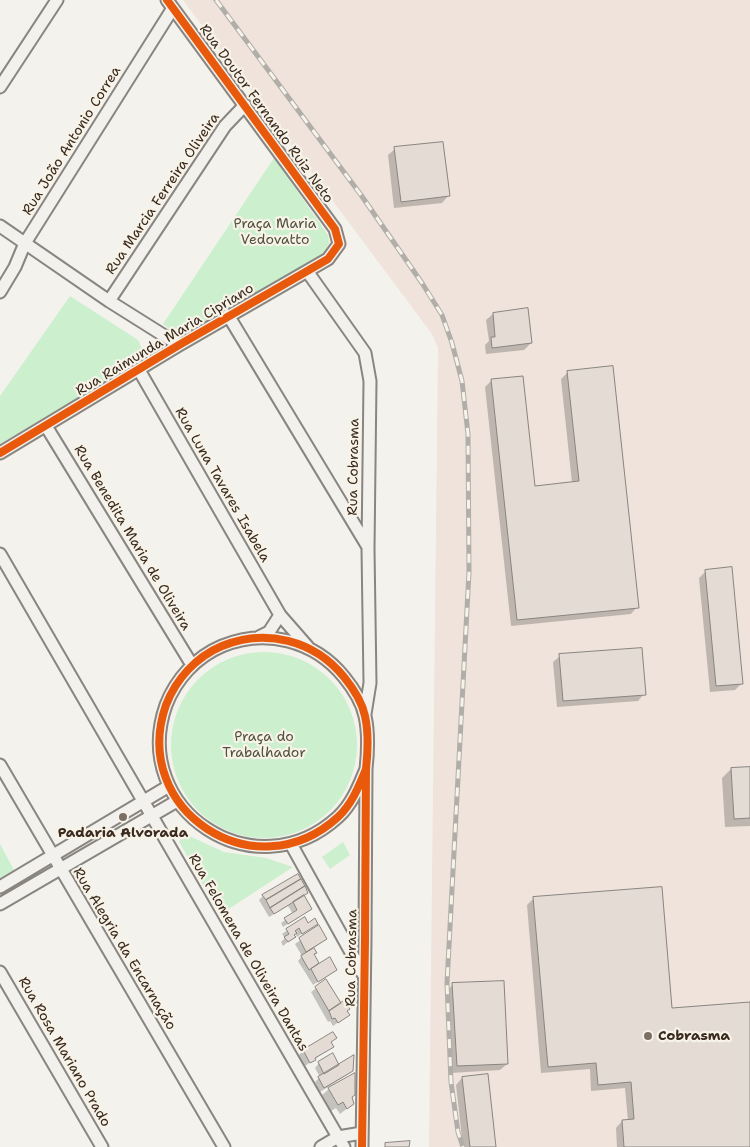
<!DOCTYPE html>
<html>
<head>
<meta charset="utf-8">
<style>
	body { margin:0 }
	canvas { display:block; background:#f4f2ec }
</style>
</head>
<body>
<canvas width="750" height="1147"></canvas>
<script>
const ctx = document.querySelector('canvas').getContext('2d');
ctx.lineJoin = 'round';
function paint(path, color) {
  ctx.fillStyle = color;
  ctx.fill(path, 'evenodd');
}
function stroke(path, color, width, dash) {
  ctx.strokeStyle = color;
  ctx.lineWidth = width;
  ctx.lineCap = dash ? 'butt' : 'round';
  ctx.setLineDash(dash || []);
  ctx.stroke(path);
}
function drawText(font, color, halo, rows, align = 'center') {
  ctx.font = font + ' "Shantell Sans",sans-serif';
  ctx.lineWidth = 4.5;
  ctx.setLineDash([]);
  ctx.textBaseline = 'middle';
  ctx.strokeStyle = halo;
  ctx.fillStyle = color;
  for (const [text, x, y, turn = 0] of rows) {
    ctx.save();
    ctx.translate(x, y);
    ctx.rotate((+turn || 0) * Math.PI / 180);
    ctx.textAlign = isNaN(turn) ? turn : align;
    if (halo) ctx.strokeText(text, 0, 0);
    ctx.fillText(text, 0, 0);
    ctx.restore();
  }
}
const built = new Path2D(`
	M183,0h567v1147h-321l9,-799 -6,-14z`);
const green = new Path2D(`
	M274,158l54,77 1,9 -6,10 -137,82 -10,-2 -13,-10z
	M70,296l68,44c5,9 6,14 -1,23l-137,81v-48z
	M171 745a93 93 0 1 1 186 0a93 93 0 1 1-186 0Z
	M185,834l39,18 42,6 27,9 -72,47 -24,-39 -18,-34z
	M343,842l7,13 -20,14 -8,-12z
	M0,844l14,26 -14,8z`);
const shadow = new Path2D(`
	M395,149l53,47 -6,7 -48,5 -6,-53z
	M493,314l38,29 -7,7 -38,4 -1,-9 4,-4 -3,-21z
	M568,372l69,235 -6,7 -120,12 -26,-239 7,-7 42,107 38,-4 -11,-104z
	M706,571l36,112 -7,7 -25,2 -11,-114z
	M560,656l84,38 -6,7 -81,6 -4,-45z
	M750,768v60v-2l-25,1 -3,-49 9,-9z
	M263,896h40l7,13 -27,18 -2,-4 12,-9 -5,-8 -19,11 -10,-17z
	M534,898l137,111 79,-6v144h-133l-1,-19 6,-7h6l-3,-33 -34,3 -1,-22 -49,4 -14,-168z
	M304,919l4,5 9,-1 -20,14 -2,-4 -2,2 1,2 -11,9 -2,-4 4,-4 -3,-4z
	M319,927l7,12 -13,10 3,3 -3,3 6,10 17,5 -23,15 -15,-24 4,-5 -7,-12z
	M326,981l14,24 6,1v5l2,4 -15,11 -3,-5 -2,1 -17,-30z
	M453,985l54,79 -7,6 -50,3 -4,-82z
	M333,1033l2,5 -5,5 2,4 -27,19 -6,-11 4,-4z
	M319,1063l20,3 13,4 -5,5 -27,17 -5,-10 5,-5 -5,-9z
	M462,1078l32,69h-31l-7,-62z
	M329,1089l21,9 3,6 -13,10 -4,-6 -5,3 -9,-16z`);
const building = new Path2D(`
	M443,142l7,54 -49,6 -7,-55z
	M528,308l4,35 -40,5 -1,-11h4l-2,-24z
	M613,366l26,242 -122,12 -26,-241 32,-3 12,110 44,-5 -12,-110z
	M732,567l11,117 -27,2 -11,-116z
	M642,648l4,47 -83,6 -4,-47z
	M750,767v51l-16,1 -3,-51z
	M298,874l3,5 -35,21 -4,-5z
	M301,879l4,7 -35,22 -4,-8z
	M305,886l3,7 -34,21 -4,-6z
	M662,887l10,121 78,-6v145h-126l-2,-27 12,-1 -3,-37 -33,3 -2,-22 -48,4 -15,-170z
	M304,895l8,14 -24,15 -4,-6 13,-8 -4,-8z
	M305,917l3,6 7,-5 3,6 -16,10 -3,-6 -4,3 2,2 -3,2 2,2 -8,5 -4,-5 5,-3 -3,-5z
	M319,925l8,14 -21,13 -7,-14z
	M314,948l3,5 -3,1 5,9 -10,7 -8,-14z
	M330,957l7,13 -19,12 -7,-13z
	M326,979l15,24 -12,8 -14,-24z
	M504,981l4,83 -51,2 -5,-83z
	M348,998l3,5 -4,2 3,4 -3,2 3,4 -12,8 -3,-5 -3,1 -3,-8z
	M333,1032l4,6 -6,4 3,5 -19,11 1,2 -6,3 -7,-13z
	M333,1053l6,12 -15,9 -6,-12z
	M354,1055l-1,16 -29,17 -6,-11z
	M355,1073v22l-3,2 2,7 -7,5 -4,-7 -5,3 -10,-17z
	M488,1074l8,73h-26l-8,-70z
	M410,1141l-1,6h-24v-4z`);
const minor = new Path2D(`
	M0,87l57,-87
	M0,226l109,75 70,44
	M307,271l58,82 5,28 -2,168 2,134 -5,31
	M0,292l15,-25 10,-24 148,-235
	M109,301l116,-175 20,-21
	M228,315l140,232
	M139,370l141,245 28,32
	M46,426l146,239
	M0,453l179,-108 149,-86 11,-15 -4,-15 -168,-229
	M0,554l338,583 24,-4
	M259,637l10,-5 11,-17
	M0,765l224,382
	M291,844l72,130
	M0,887l169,-101
	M0,904l177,-103
	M0,972l102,175
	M321,1147l17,-10 6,10
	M362,1147l3,-207 1,-171c2,-18 3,-35 -1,-53 -3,-14 -12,-28 -21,-39 -30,-37 -79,-49 -122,-31 -26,11 -46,33 -56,59 -37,105 89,188 172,112 14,-13 21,-31 28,-48`);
const rail = new Path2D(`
	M216,0l145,195 61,88 20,32 10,28 10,38 6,53 1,138 -22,411 4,99 7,50 5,15`);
const cycleway = new Path2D(`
	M0,453l179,-108 149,-86 11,-15 -4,-15 -168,-229
	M362,1147l3,-207 1,-171c2,-18 3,-35 -1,-53 -3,-14 -12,-28 -21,-39 -30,-37 -79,-49 -122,-31 -26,11 -46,33 -56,59 -37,105 89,188 172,112 14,-13 21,-31 28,-48`);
const markers = [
	[123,817,5,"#7c7066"],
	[648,1036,5,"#7c7066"]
];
const streetNames = [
	["Rua Doutor Fernando Ruiz Neto",266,114,54],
	["Rua João Antonio Correa",72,141,-58],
	["Rua Marcia Ferreira Oliveira",163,194,-56],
	["Rua Raimunda Maria Cipriano",165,340,-31],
	["Rua Cobrasma",354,467,-89],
	["Rua Luna Tavares Isabela",222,485,60],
	["Rua Benedita Maria de Oliveira",132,538,59],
	["Rua Alegria da Encarnação",124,949,59],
	["Rua Felomena de Oliveira Dantas",248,953,60],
	["Rua Cobrasma",352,958,-89],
	["Rua Rosa Mariano Prado",64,1052,60]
];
const parkNames = [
	["Praça Maria",275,224],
	["Vedovatto",275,240],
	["Praça do",264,737],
	["Trabalhador",264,753]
];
const poiNames = [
	["Padaria Alvorada",123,833],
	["Cobrasma",658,1036,"left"]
];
paint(built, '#efe3db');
paint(green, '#ccefce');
paint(shadow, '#0003');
paint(building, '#e5dbd5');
stroke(building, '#898580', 1);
stroke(minor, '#898580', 15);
stroke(minor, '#f2f1ed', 11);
stroke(rail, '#b1aeaa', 5);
stroke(rail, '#f7f3e8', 3, [9]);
stroke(cycleway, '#e8590c', 8);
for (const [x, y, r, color] of markers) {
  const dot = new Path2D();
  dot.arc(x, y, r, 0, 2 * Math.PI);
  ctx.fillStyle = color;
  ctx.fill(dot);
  stroke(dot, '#f7f3e8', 2);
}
drawText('14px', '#3b2a1e', '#f7f3e8', streetNames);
drawText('14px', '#51513c', '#f7f3e8', parkNames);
drawText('bold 14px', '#3b2a1e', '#f7f3e8', poiNames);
</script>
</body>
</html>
